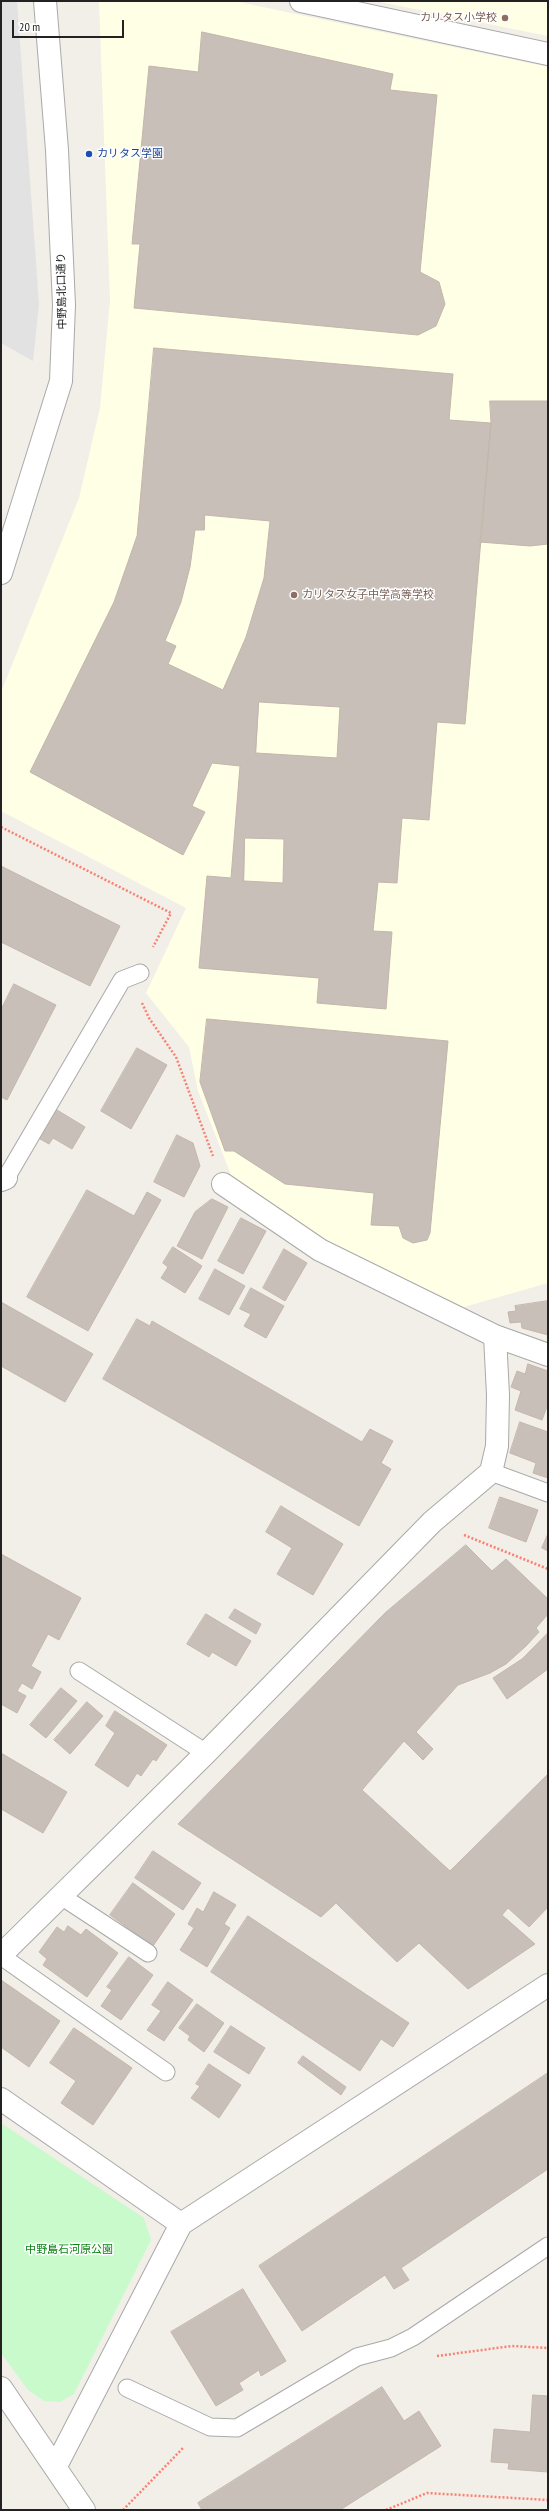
<!DOCTYPE html>
<html>
<head>
<meta charset="utf-8">
<style>
	body { margin:0 }
	#map { position:relative; width:549px; height:2511px; overflow:hidden; background:#f2efe9; font-family:"PT Sans Narrow",sans-serif }
	canvas { display:block }
	.frame { position:absolute; inset:0; border:2px solid #222; pointer-events:none }
	.scale { position:absolute; left:12px; top:20px; width:112px; height:18px; box-sizing:border-box; border:2px solid #222; border-top:0; padding-left:5px; font-size:12px; line-height:14px; white-space:nowrap; color:#222; -webkit-text-stroke:3px #fff; paint-order:stroke }
</style>
</head>
<body>
<div id="map">
<canvas width="549" height="2511"></canvas>
<div class="frame"></div>
<div class="scale">20 m</div>
</div>
<script>
const ctx = document.querySelector('canvas').getContext('2d');
ctx.lineJoin = 'round';
function paint(path, color) {
  ctx.fillStyle = color;
  ctx.fill(path, 'evenodd');
}
function stroke(path, color, width, dash) {
  ctx.strokeStyle = color;
  ctx.lineWidth = width;
  ctx.lineCap = dash ? 'butt' : 'round';
  ctx.setLineDash(dash || []);
  ctx.stroke(path);
}
function drawText(font, color, halo, rows, align = 'center') {
  ctx.font = font + ' "PT Sans Narrow","Noto Sans JP",sans-serif';
  ctx.lineWidth = 3;
  ctx.setLineDash([]);
  ctx.textBaseline = 'middle';
  ctx.strokeStyle = halo;
  ctx.fillStyle = color;
  for (const [text, x, y, turn = 0] of rows) {
    ctx.save();
    ctx.translate(x, y);
    ctx.rotate((+turn || 0) * Math.PI / 180);
    ctx.textAlign = isNaN(turn) ? turn : align;
    if (halo) ctx.strokeText(text, 0, 0);
    ctx.fillText(text, 0, 0);
    ctx.restore();
  }
}
const education = new Path2D(`
	M99,1h135l314,66v1216l-84,24 -145,-69 -88,-63 -33,-84 -9,-44 -43,-54 40,-85 -185,-97v-119l78,-194 21,-90 10,-108z
	M375,1h173v35z`);
const park = new Path2D(`
	M1,2123l143,95 7,22 -77,154 -14,8 -16,-1 -16,-11 -27,-37z`);
const parking = new Path2D(`
	M1,1h16l22,303 -6,57 -32,-18z`);
const building = new Path2D(`
	M202,32l191,42 -3,16 47,5 -17,177 19,10 6,22 -9,22 -18,9 -284,-27 6,-64h-8l17,-178 49,6z
	M154,348l299,26 -4,46 42,3 -26,301 -28,-2 -8,98 -27,-2 -5,65 -19,-1 -5,49 19,1 -6,77 -69,-6 2,-25 -120,-10 8,-92 24,2 9,-112 -28,-3 -20,43 13,6 -22,43 -153,-83 84,-170 23,-66zM205,515l65,6 -6,57 -18,59 -23,53 -55,-26 8,-18 -11,-5 16,-39 9,-35 5,-37h9zM259,702l81,5 -3,51 -81,-5zM245,838l39,1 -1,44 -39,-2z
	M490,401h58v143l-18,2 -50,-4 11,-119z
	M1,866l119,60 -30,60 -89,-44z
	M14,984l42,21 -49,95 -6,-3v-87z
	M207,1019l241,22 -18,192 -3,7 -14,3 -10,-5 -4,-12 -28,-1 3,-32 -89,-9 -51,-33h-9l-25,-69z
	M137,1048l30,17 -36,64 -30,-18z
	M57,1110l28,17 -13,22 -19,-11 -4,6 -9,-5z
	M177,1135l16,8 7,23 -16,31 -30,-15z
	M87,1190l47,26 13,-24 14,8 -73,131 -61,-34z
	M212,1199l16,8 -26,52 -25,-13 18,-34z
	M241,1218l25,13 -23,43 -25,-13z
	M173,1247l29,19 -17,27 -24,-15 7,-11 -5,-4z
	M284,1249l23,14 -22,38 -22,-13z
	M215,1269l30,17 -16,29 -30,-16z
	M251,1288l33,18 -18,32 -22,-12 7,-12 -11,-5z
	M548,1301v34l-26,-7 -1,-6 -11,1 -2,-11 8,-1 -1,-5z
	M1,1302l92,52 -28,48 -64,-36z
	M137,1319l13,7 2,-5 210,121 8,-13 23,12 -12,22 10,6 -32,57 -256,-147z
	M528,1364l20,7v33l-6,16 -27,-10 6,-19 -10,-4 6,-16 8,3z
	M520,1422l28,10v46l-15,-5 3,-10 -26,-10z
	M500,1497l38,13 -12,32 -37,-14z
	M281,1506l62,38 -30,51 -36,-21 15,-26 -26,-16z
	M548,1534v17l-6,-3z
	M466,1545l26,26 14,-12 42,40v15l-12,14 3,4 -13,14 -20,18 -16,9 -32,12 -42,47 17,17 -10,11 -19,-19 -42,49 88,81 98,-97v133l-19,20 -21,-19 -6,7 33,29 -67,45 -49,-46 -22,19 -61,-59 -15,14 -143,-93 207,-211z
	M1,1554l80,44 -22,42 -11,-6 -17,32 10,6 -9,17 -10,-6 -5,8 9,5 -9,17 -16,-9z
	M235,1609l26,15 -5,10 -27,-16z
	M206,1614l45,27 -15,25 -24,-14 -3,5 -22,-13z
	M548,1633v36l-41,30 -14,-21 29,-19z
	M61,1688l16,13 -31,37 -16,-13z
	M87,1702l16,14 -33,38 -16,-14z
	M115,1711l52,34 -11,16 -3,-2 -12,17 -4,-3 -9,14 -33,-22 20,-32 -9,-7z
	M1,1753l66,39 -24,41 -42,-24z
	M153,1851l48,32 -18,27 -48,-32z
	M133,1883l42,31 -22,32 -43,-31z
	M214,1892l22,13 -12,19 6,4 -23,39 -27,-17 14,-22 -6,-4 9,-16 6,4z
	M248,1916l161,107 -16,24 -12,-8 -21,32 -149,-99z
	M68,1926l13,9 5,-6 32,24 -31,44 -44,-32 4,-6 -8,-7 18,-25 7,5z
	M129,1957l24,18 -32,45 -20,-14 11,-16 -5,-3z
	M1,1980l59,41 -31,46 -28,-20z
	M168,1982l25,18 -29,41 -17,-11 14,-19 -9,-6z
	M197,2004l27,19 -20,29 -16,-12 2,-4 -11,-8z
	M231,2026l34,22 -16,26 -35,-22z
	M74,2028l58,40 -39,57 -32,-22 15,-22 -26,-18z
	M303,2056l43,31 -5,8 -43,-32z
	M209,2064l32,21 -22,33 -28,-20 9,-12 -4,-2z
	M548,2073v96l-147,99 8,12 -15,9 -9,-14 -83,56 -43,-65z
	M243,2289l43,72 -25,15 -2,-6 -20,13 4,7 -27,16 -45,-74z
	M382,2387l22,34 15,-10 22,35 -101,64h-138l-4,-7z
	M533,2395l15,1v76l-40,-3 1,-6 -18,-1 3,-33 36,3z`);
const path = new Path2D(`
	M1,827l170,86 -18,34
	M142,1003l7,15 27,39 37,99
	M464,1535l84,34
	M437,2356l75,-10 36,2
	M123,2510l61,-63
	M386,2510l41,-17 121,7`);
const service = new Path2D(`
	M6,1178l116,-198 18,-7
	M491,1472l57,21
	M79,1671l127,82
	M61,1896l87,57
	M1,1956l165,116
	M127,2388l83,39 27,1 120,-71 34,-9 22,-11 135,-91`);
const minor = new Path2D(`
	M301,1l247,53
	M1,1180l5,-2
	M223,1184l97,66 175,86 53,19
	M1,1955l205,-202 226,-231 59,-50 6,-26 1,-51 -3,-59
	M1,2099l180,125
	M1,2388l83,122
	M56,2466l125,-242 367,-239`);
const tertiary = new Path2D(`
	M1,573l60,-192 3,-76 -7,-155 -12,-149`);
const markers = [
	[505,18,4,"#8d6e63"],
	[89,154,4,"#1a4fb4"],
	[294,595,4,"#8d6e63"]
];
const educationNames = [
	["カリタス小学校",497,18],
	["カリタス女子中学高等学校",302,595,"left"]
];
const transitNames = [
	["カリタス学園",97,154]
];
const streetNames = [
	["中野島北口通り",62,291,-91]
];
const parkNames = [
	["中野島石河原公園",69,2250]
];
paint(education, '#ffffe5');
paint(park, '#c8facc');
paint(parking, '#e2e2e2');
paint(building, '#c7bfb8');
stroke(building, '#c4b6ab', 1);
stroke(service, '#a9a9a9', 19);
stroke(minor, '#a9a9a9', 24);
stroke(tertiary, '#a9a9a9', 24);
stroke(path, '#fa8072', 2.5, [2, 2]);
stroke(service, '#fff', 17);
stroke(minor, '#fff', 22);
stroke(tertiary, '#fff', 22);
for (const [x, y, r, color] of markers) {
  const dot = new Path2D();
  dot.arc(x, y, r, 0, 2 * Math.PI);
  ctx.fillStyle = color;
  ctx.fill(dot);
  stroke(dot, '#fff', 1.5);
}
drawText('11px', '#785e54', '#fff', educationNames, 'right');
drawText('11px', '#164399', '#fff', transitNames, 'left');
drawText('11px', '#222', '#fff', streetNames);
drawText('11px', '#0c8416', '#fff', parkNames);
</script>
</body>
</html>
